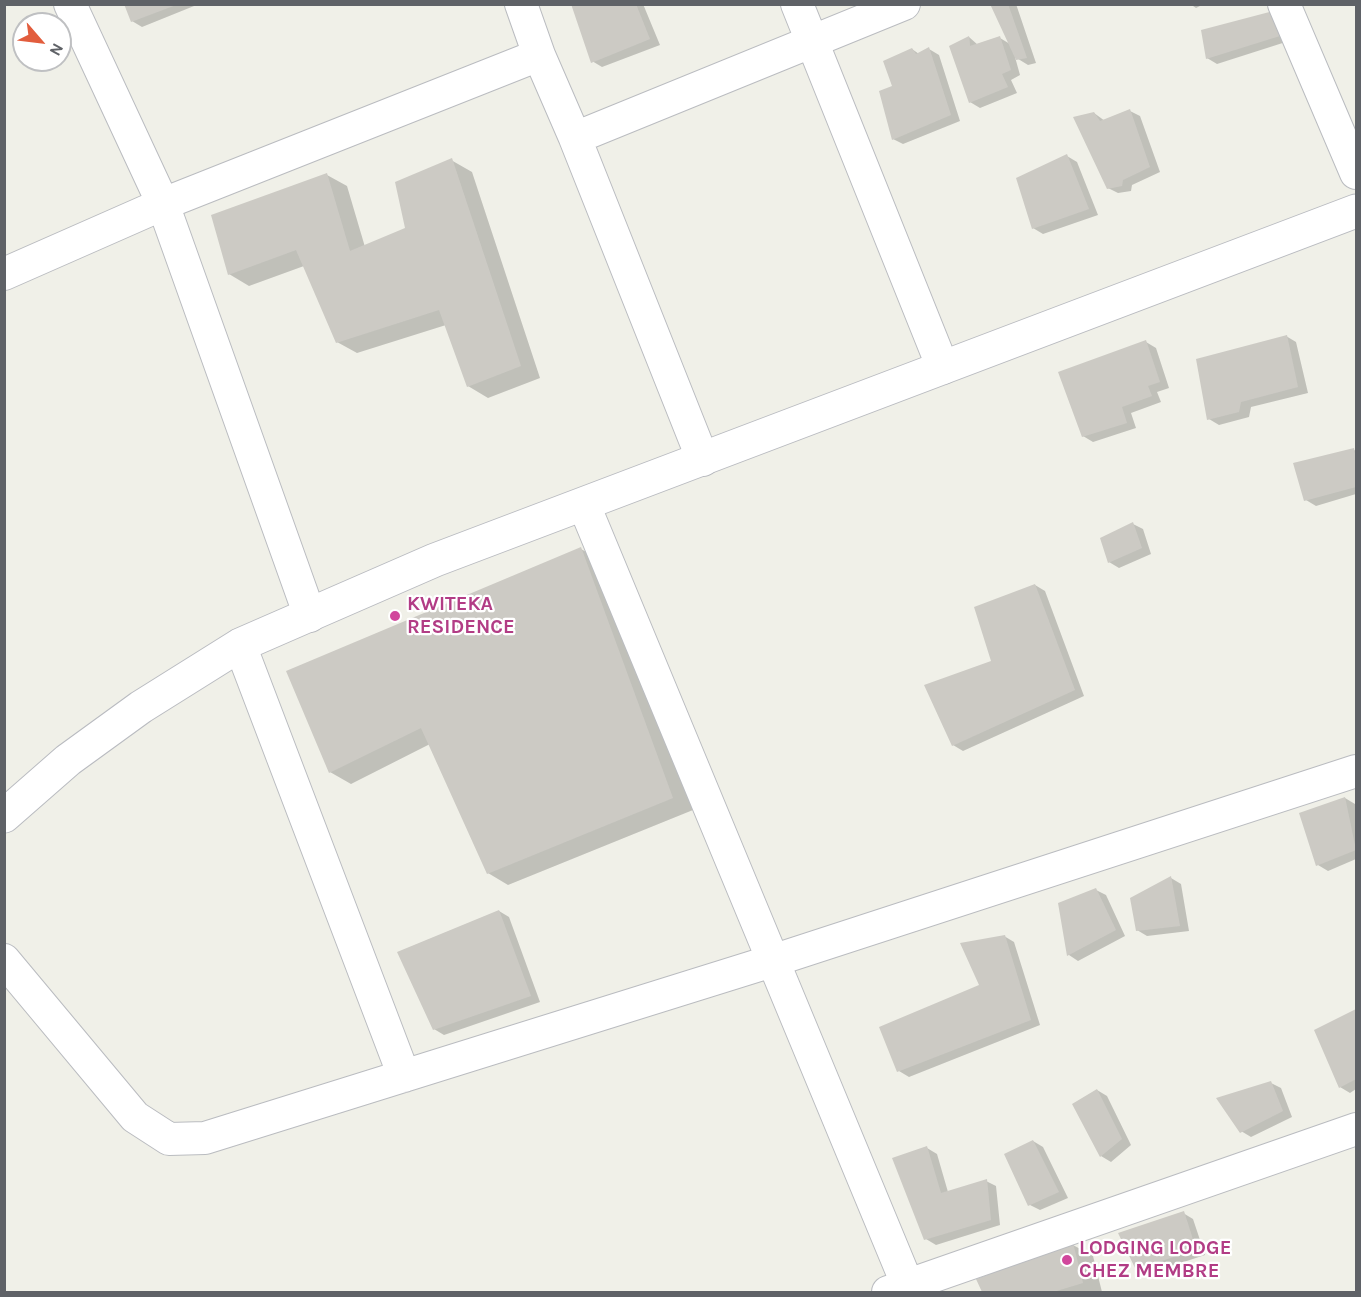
<!DOCTYPE html>
<html>
<head>
<meta charset="utf-8">
<style>
	body { margin:0 }
	#map { position:relative; width:1361px; height:1297px; overflow:hidden; background:#f0f0e8; font-family:Karla,sans-serif }
	canvas { display:block }
	.frame { position:absolute; inset:0; border:6px solid #5f6267; pointer-events:none }
	.north { position:absolute; left:12px; top:12px; width:60px; height:60px; box-sizing:border-box; background:#fff; border:2px solid #bfc0c2; border-radius:50%; rotate:118deg; font-size:16px; font-weight:700; line-height:24px; text-align:center; color:#5f6267 }
	.north::after { content:''; display:block; margin:auto; width:21px; height:27px; background:#e25d3d; clip-path:polygon(50% 0,100% 100%,50% 72%,0 100%) }
</style>
</head>
<body>
<div id="map">
<canvas width="1361" height="1297"></canvas>
<div class="frame"></div>
<div class="north">N</div>
</div>
<script>
const ctx = document.querySelector('canvas').getContext('2d');
ctx.lineJoin = 'round';
function paint(path, color) {
  ctx.fillStyle = color;
  ctx.fill(path, 'evenodd');
}
function stroke(path, color, width, dash) {
  ctx.strokeStyle = color;
  ctx.lineWidth = width;
  ctx.lineCap = dash ? 'butt' : 'round';
  ctx.setLineDash(dash || []);
  ctx.stroke(path);
}
function drawText(font, color, halo, rows, align = 'center') {
  ctx.font = font + ' Karla,sans-serif';
  ctx.lineWidth = 4.5;
  ctx.setLineDash([]);
  ctx.textBaseline = 'middle';
  ctx.strokeStyle = halo;
  ctx.fillStyle = color;
  for (const [text, x, y, turn = 0] of rows) {
    ctx.save();
    ctx.translate(x, y);
    ctx.rotate((+turn || 0) * Math.PI / 180);
    ctx.textAlign = isNaN(turn) ? turn : align;
    if (halo) ctx.strokeText(text, 0, 0);
    ctx.fillText(text, 0, 0);
    ctx.restore();
  }
}
const shadow = new Path2D(`
	M125,4h74l-57,23 -10,-6z
	M573,4h70l17,41 -58,22 -10,-6z
	M991,4h25l20,59 -8,2 -13,-8 5,18 -9,5 6,13 -37,15 -10,-6 -1,-65 9,8 22,-7 10,6z
	M1190,4h14l-8,4z
	M1287,18l5,22 -75,24 -10,-6z
	M912,49l7,5 10,-5 10,6 21,66 -57,23 -10,-5 1,-52z
	M1130,111l10,5 20,56 -28,13 -1,6 -13,2 -10,-5 -14,-75 11,8z
	M1067,156l10,6 21,53 -55,19 -10,-6z
	M451,160l21,12 68,206 -52,20 -20,-12 -22,-61 -89,28 -20,-11 -33,-76 -55,20 -20,-12 98,-99 20,11 18,61 42,-18z
	M1286,336l10,6 12,51 -57,14 -2,10 -30,8 -10,-6z
	M1146,342l10,6 13,40 -12,4 4,10 -30,11 5,15 -43,14 -10,-6z
	M1354,450l2,1v43l-40,12 -10,-6z
	M1133,524l10,5 8,25 -32,14 -10,-6z
	M581,549l21,12 91,249 -185,75 -20,-12 -58,-129 -79,40 -21,-12z
	M1035,585l10,6 39,105 -121,55 -10,-6z
	M1345,798l10,6 1,9v46l-28,12 -10,-6z
	M1171,878l10,6 8,47 -42,5 -10,-6z
	M1096,890l10,5 19,41 -47,25 -9,-6 -10,-51z
	M499,911l10,6 31,85 -96,33 -10,-6z
	M1004,936l10,6 26,83 -131,52 -10,-6 82,-85z
	M1356,1010v79l-6,4 -10,-6 -24,-56z
	M1271,1083l10,5 11,29 -41,20 -10,-6z
	M1097,1090l10,6 24,49 -20,17 -10,-6 -27,-51z
	M1033,1141l10,6 25,51 -28,12 -10,-5z
	M927,1148l10,6 11,38 38,-11 10,5 4,39 -64,20 -10,-6z
	M1183,1213l10,6 12,36 -58,19 -10,-5z
	M1073,1245l20,11 9,36h-119l-5,-12z`);
const building = new Path2D(`
	M124,4h52v1l-45,17z
	M571,4h65l14,35 -59,24z
	M990,4h18l19,54 -11,2z
	M1277,10l6,25 -77,24 -5,-29z
	M969,36l1,10 30,-10 11,34 -9,4 6,13 -39,16 -20,-57z
	M929,47l22,68 -59,25 -13,-49 13,-5 -9,-25 29,-13 4,6z
	M1130,109l20,58 -27,13 -1,6 -15,3 -34,-72 21,-5 6,9z
	M1067,154l22,55 -57,20 -16,-51z
	M452,158l69,208 -54,21 -28,-77 -103,33 -40,-93 -68,25 -17,-60 116,-42 23,78 55,-23 -10,-46z
	M1287,335l11,52 -57,15 -2,10 -32,8 -11,-61z
	M1146,340l14,42 -12,4 4,10 -30,11 5,16 -45,14 -24,-65z
	M1354,448l2,11v28l-52,14 -11,-38z
	M1133,522l9,26 -34,15 -8,-25z
	M581,547l92,251 -186,76 -66,-146 -92,45 -43,-102z
	M1035,584l40,106 -123,56 -28,-61 67,-24 -17,-54z
	M1345,797l11,53 -40,16 -17,-53z
	M1171,876l9,50 -44,5 -6,-33z
	M1096,888l20,42 -49,26 -9,-53z
	M499,910l32,86 -98,34 -36,-78z
	M1005,935l26,85 -134,52 -18,-45 100,-42 -19,-42z
	M1356,1009v70l-17,9 -25,-58z
	M1271,1081l12,30 -43,22 -24,-35z
	M1097,1089l25,50 -22,18 -28,-53z
	M1033,1140l26,52 -31,14 -24,-52z
	M927,1146l14,47 46,-14 4,41 -67,20 -32,-82z
	M1184,1211l12,38 -60,21 -18,-37z
	M1073,1243l10,40 -30,9h-71l-6,-13z`);
const street = new Path2D(`
	M70,4l93,200 147,412
	M521,4l18,51 36,83 329,-134
	M797,4l146,364
	M1284,4l72,169
	M575,138l128,322
	M4,274l159,-70 376,-149
	M584,505l324,781
	M240,645l164,431
	M4,960l131,157 34,22 36,-1 567,-177 584,-190
	M888,1292l468,-163`);
const secondary = new Path2D(`
	M4,816l64,-56 73,-53 99,-62 195,-85 921,-349`);
const markers = [
	[395,616,6,"#d1479c"],
	[1067,1260,6,"#d1479c"]
];
const hotelNames = [
	["KWITEKA",407,604],
	["RESIDENCE",407,627],
	["LODGING LODGE",1079,1248],
	["CHEZ MEMBRE",1079,1271]
];
paint(shadow, '#0003');
paint(building, '#cccac4');
stroke(street, '#babcc0', 34);
stroke(secondary, '#b9bbc0', 35);
stroke(street, '#fff', 32);
stroke(secondary, '#fff', 33);
for (const [x, y, r, color] of markers) {
  const dot = new Path2D();
  dot.arc(x, y, r, 0, 2 * Math.PI);
  ctx.fillStyle = color;
  ctx.fill(dot);
  stroke(dot, '#fff', 2);
}
drawText('bold 20px', '#b23c85', '#fff', hotelNames, 'left');
</script>
</body>
</html>
